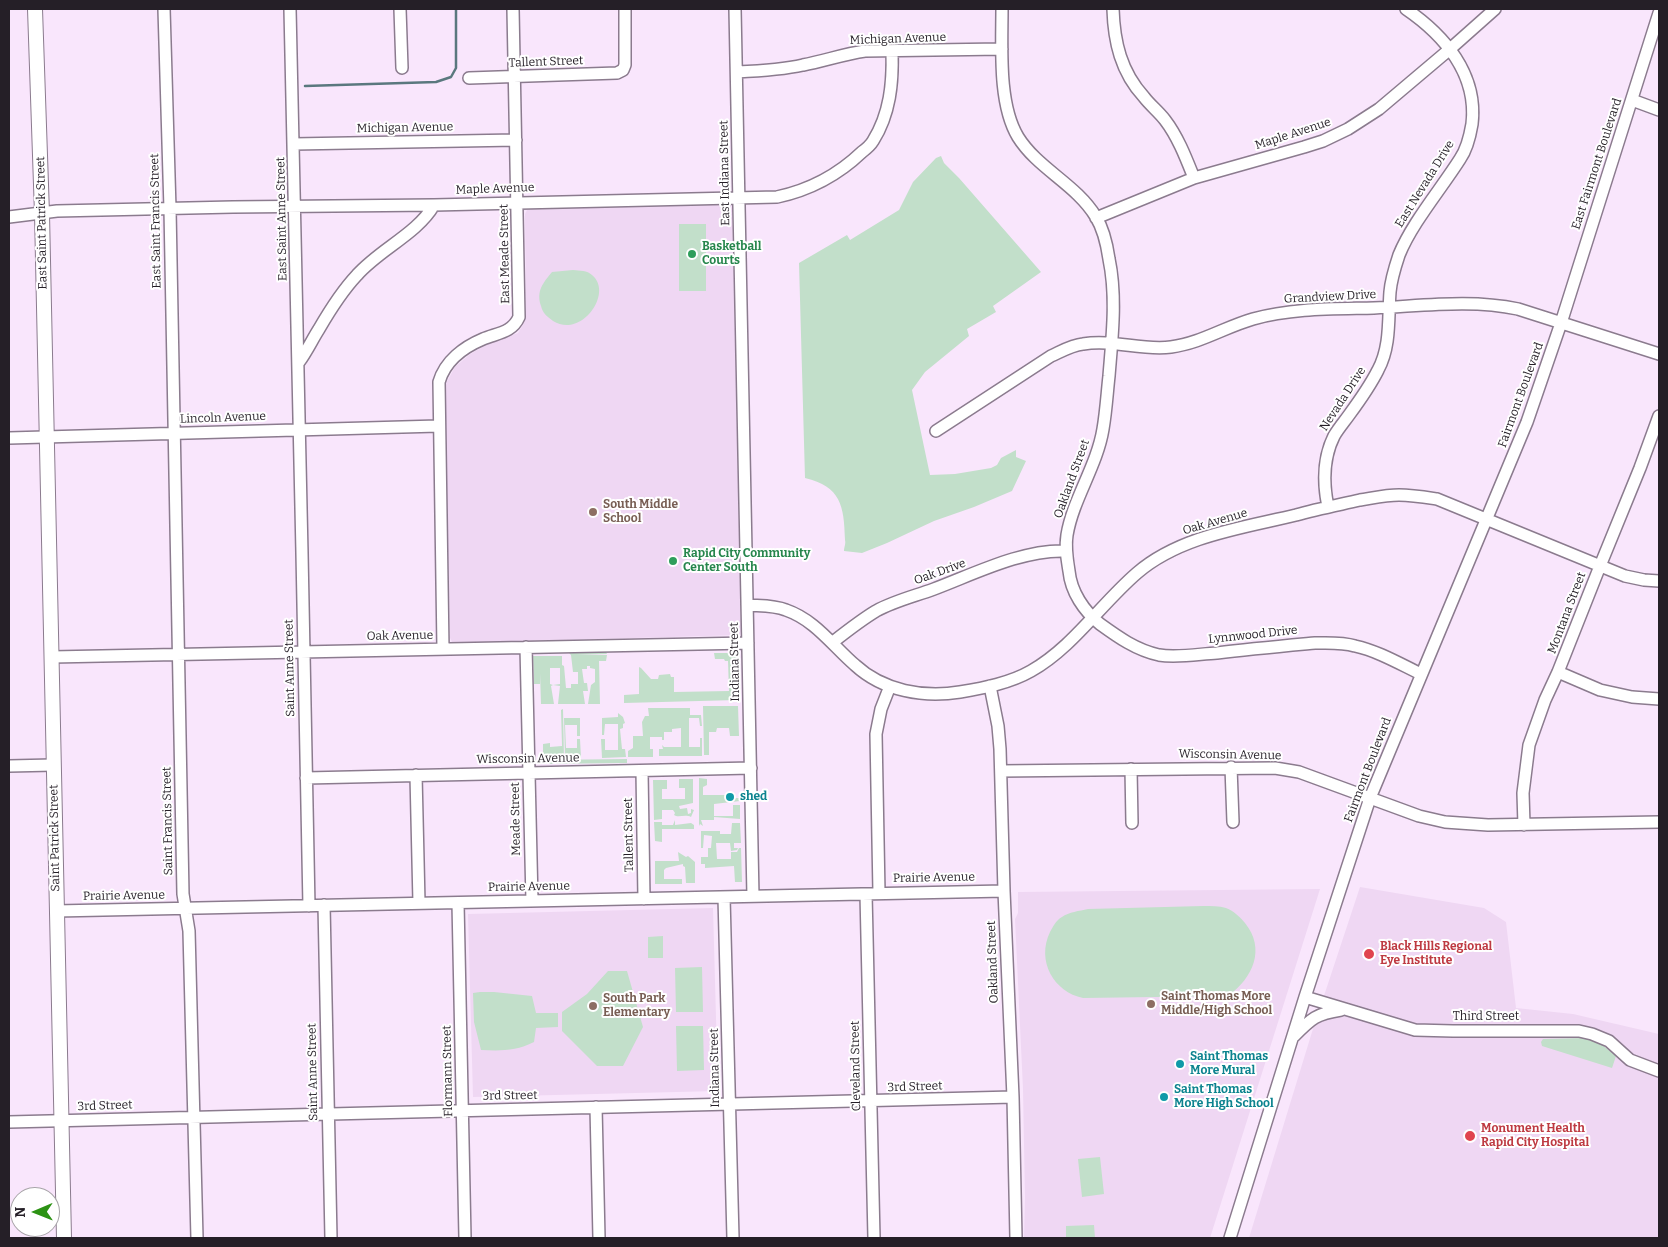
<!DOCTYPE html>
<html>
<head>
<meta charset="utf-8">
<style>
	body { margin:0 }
	#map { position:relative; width:1668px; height:1247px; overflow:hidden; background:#f9e6fc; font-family:Bitter,serif }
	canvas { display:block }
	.frame { position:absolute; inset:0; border:10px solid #251f27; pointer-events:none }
	.north { position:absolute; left:10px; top:1187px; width:50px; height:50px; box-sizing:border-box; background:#fff; border:1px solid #a8a5a9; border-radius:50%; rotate:269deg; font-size:14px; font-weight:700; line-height:20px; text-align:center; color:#251f27 }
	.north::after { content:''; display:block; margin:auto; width:18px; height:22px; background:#2c9214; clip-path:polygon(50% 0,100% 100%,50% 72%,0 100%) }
</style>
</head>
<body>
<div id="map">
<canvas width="1668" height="1247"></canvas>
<div class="frame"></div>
<div class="north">N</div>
</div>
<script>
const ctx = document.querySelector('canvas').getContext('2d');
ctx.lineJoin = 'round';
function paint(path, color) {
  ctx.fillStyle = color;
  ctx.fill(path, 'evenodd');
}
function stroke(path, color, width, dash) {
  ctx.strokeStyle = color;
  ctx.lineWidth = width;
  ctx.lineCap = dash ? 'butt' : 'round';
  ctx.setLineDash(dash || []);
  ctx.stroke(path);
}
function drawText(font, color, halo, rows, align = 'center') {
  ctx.font = font + ' Bitter,serif';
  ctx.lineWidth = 4;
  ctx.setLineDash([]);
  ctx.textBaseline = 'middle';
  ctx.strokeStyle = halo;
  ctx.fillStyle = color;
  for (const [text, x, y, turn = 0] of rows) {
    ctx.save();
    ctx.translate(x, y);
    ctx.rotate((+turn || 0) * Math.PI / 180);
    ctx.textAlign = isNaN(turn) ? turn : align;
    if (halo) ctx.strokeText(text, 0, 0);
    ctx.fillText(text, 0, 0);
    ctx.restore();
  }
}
const built = new Path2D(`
	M726,204l5,1 1,4 9,422 -1,4 -283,8 -5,-1 -2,-4 -6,-245 1,-8 10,-18 14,-12 16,-10 33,-12 6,-10 2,-14 -1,-95 2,-4 4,-1z
	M1360,887l124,21 22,14 10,86 57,6 86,20v204h-410l63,-206z
	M1320,889l-110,349h-186l1,-40 -2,-109 -8,-170 3,-6v-21z
	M713,908l5,183 -245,6 -5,-183z`);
const green = new Path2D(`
	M941,156l3,7 15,15 82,94 -48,34 3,6 -29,17 2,7 -44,36 -13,18 18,85 25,-1 36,-6 6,-3 4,-7 15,-8v7l10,4 -14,30 -38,16 -40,14 -47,22 -25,10 -18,-2c0,-4 2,-7 1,-11 -1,-35 -4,-53 -40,-62l-6,-215 48,-28 3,5 49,-30 14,-28 23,-24z
	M679,224h27v67h-27z
	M573,270c7,1 14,0 19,5 22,18 -11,64 -39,46 -6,-5 -10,-7 -12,-15 -5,-15 2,-23 11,-34z
	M605,650l2,4 -31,1h31l-1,6h-7l1,43h-12l3,-19 4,-3v-13l-5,-1v-2h-3v3h-5l2,14h3l1,8h-5l2,13h-27l2,-18 -7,-1 7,-1v-16h-10v16l3,1 -2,1 3,18h-13l-1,-31v11h-6l-1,-28h29v9l2,1 2,22h5v-4h7v-12h-5l-2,-17 -4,-4z
	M714,653h22l1,47 -113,3v-8l15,-1v-27l2,1 10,11h7l1,-4 11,-1 1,3h3v15l55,-1 -1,-30h-3l-1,-2h-9z
	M703,706h35l1,30h-9l-1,-8h-12l-1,4h-7v23h-5z
	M648,708h42v7h11l1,11h-2l-1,-8h-10v29h11v-9h2v18h-43v-7h4l-1,-4 2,2h17v-19l-9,1v3h-8v8h-2v-3h-12v12h3v8h-25v-6l5,-3v-12h10l-1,-14 3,-6h4z
	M563,709l1,49 -21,1v-15l7,-1v4l12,-1 -1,-36z
	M618,713l5,4 2,6 -2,1v4l-3,1 2,20h3l1,8 -24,1 -1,-19h4v11h13v-26h-13l-1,11h-2v-17l16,-1z
	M564,718h16v18h-3v-11h-12l1,23h11v-9h3l1,19h-16z
	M627,759v4l-84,1v-4z
	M699,778l8,1v6l-4,2v8h25v3h12v3l-26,3v12h19v-11h7v14l-26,-2v3h-13l2,6 -3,-2 -1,2z
	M679,779h14v24l-14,3 1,3 7,-1 1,6 3,-1v-4l3,1 -3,7c-6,-3 -13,1 -17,-2l1,-2 -2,-3h-11v9l-8,1 -1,-40h14v9h-5v10h23v-11h-6z
	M675,820v5l16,-2 3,2v4h-32v13l-7,-1 -1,-19h8v3h11z
	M732,823h8l1,20h-7v5h4l-1,2 -6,1 -1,-8h-14l1,16h14v-7h6l2,-4h2l1,34h-7l-1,-16 -29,2v-4h-4v-7h7v-9h3l1,-12 -8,-1 -1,13h-2v-17h19v3h11z
	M678,852l8,5 2,-1 7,6v21h-9l-1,-16 -2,-1v-2l-17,4 -2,2v9h18v5h-27v-23h24z
	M1203,906c8,0 16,0 23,2 8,3 14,9 19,15 21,26 8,55 -17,73l-145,2c-29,-6 -47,-37 -33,-66 3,-5 6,-12 12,-15 7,-5 17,-6 26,-8z
	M663,936v22h-15v-21z
	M702,967l1,45h-27l-1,-44z
	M608,971h19l16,56 -20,39h-26l-35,-35v-19l25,-18z
	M480,992h14l38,4 4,17h22v14l-22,1 -2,14c-18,9 -33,9 -53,8l-7,-28 -1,-29z
	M676,1026h27l1,44 -27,1z
	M1583,1038l17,5 16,13 -4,12 -70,-22 -1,-4 2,-3z
	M1100,1157l4,37 -22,3 -4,-38z
	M1094,1225l1,13h-29v-12z`);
const stream = new Path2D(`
	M305,86l131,-4 15,-5 5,-9v-59`);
const minor = new Path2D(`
	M164,9l6,200 13,685 6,37 8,307
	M290,9c9,299 12,598 19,897
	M400,9l2,59
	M735,9l18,887
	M1002,9c0,38 -4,95 16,128 20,32 58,47 78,80 8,13 11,28 13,42 8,38 3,79 0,117 -2,18 -3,36 -6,53 -6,37 -30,70 -36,106 -2,12 0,24 2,36 2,21 15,40 31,53 18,13 36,26 59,31 18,3 40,-1 58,-2 33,-4 66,-7 98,-10 14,0 27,-1 40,3 23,5 45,18 66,28
	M1113,9c1,33 8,63 31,88 6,8 15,15 21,23 13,17 21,38 29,58
	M737,72c22,-1 44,-2 66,-7 21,-4 41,-11 62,-14l137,-2
	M469,78l148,-5 6,-3 2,-5v-56
	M1632,100l27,10
	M294,144l222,-4
	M9,217l48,-6 176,-4 201,-2 343,-8c33,-7 61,-22 85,-45 4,-3 8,-6 11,-11 17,-27 20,-58 19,-89
	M1096,218l98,-40 110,-31 19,-6 25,-12 31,-20 71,-60 45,-40
	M299,362c8,-11 13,-22 20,-33 11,-19 23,-38 38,-54 23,-26 60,-41 77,-70
	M936,431l115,-75c11,-5 21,-11 32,-12 30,-5 59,7 88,3 30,-4 54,-20 82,-28 39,-11 81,-10 121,-11 48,-2 97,-9 144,1l141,45
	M9,438l429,-12
	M1328,507c-5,-24 -5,-49 6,-71 4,-7 10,-14 15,-21 11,-15 21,-29 29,-45 13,-24 10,-52 12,-78 1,-12 5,-25 9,-37 13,-32 42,-66 61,-96 7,-10 10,-23 12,-35 6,-50 -28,-89 -66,-115
	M747,605c13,1 27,0 39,5 29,10 46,35 69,55 28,26 69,33 105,27 24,-4 50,-9 71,-21 41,-23 70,-67 106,-98 43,-37 105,-45 159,-58 21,-6 42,-10 64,-15 13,-2 26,-5 39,-5 13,0 25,2 38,4l188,77 19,4 15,1
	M833,642c14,-11 28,-22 43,-31 18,-10 39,-15 58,-22 40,-15 89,-40 132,-38
	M526,647l6,254
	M443,649l-4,-267c6,-21 25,-35 44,-43 14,-6 29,-6 36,-22l-6,-308
	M52,657l696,-14
	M1558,672l42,18 32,7 27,2
	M990,686l8,40 2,23 4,142 9,206 3,141
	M9,766l44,-1
	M1231,767l2,55
	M1131,769l1,54
	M642,771l2,128
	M1001,771l274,-3 24,4 120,44 26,6 43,3 171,-3
	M416,775l3,128
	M306,778l445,-10
	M1524,825l-1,-32 6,-48 16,-45 13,-28 42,-106 40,-98 19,-52
	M879,893l-3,-159 5,-25 9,-23
	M866,894l8,344
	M724,897l9,341
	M458,903l7,335
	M324,905l7,333
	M56,911l948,-20
	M1305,997l110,33 38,1h126l13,3 17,7 21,19 29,11
	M1294,1036c18,-18 22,-22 47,-26
	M596,1107l3,131
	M9,1122l1004,-25
	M1230,1238l75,-241 65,-199 157,-376 34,-99 98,-310`);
const major = new Path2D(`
	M35,9l7,205 22,1024`);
const markers = [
	[692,254,5,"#2e9e5b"],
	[593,512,5,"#8d6e63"],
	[673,561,5,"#2e9e5b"],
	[730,797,5,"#0f9aa8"],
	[1369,954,6,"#e0444e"],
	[1151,1004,5,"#8d6e63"],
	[593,1006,5,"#8d6e63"],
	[1180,1064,5,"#0f9aa8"],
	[1164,1097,5,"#0f9aa8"],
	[1470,1136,6,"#e0444e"]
];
const streetNames = [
	["Michigan Avenue",898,39,-2],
	["Tallent Street",546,62,-2],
	["Michigan Avenue",405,128,-1],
	["Maple Avenue",1293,134,-18],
	["East Fairmont Boulevard",1597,164,-72],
	["East Indiana Street",725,173,-91],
	["East Nevada Drive",1425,184,-58],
	["Maple Avenue",495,189,-2],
	["East Saint Anne Street",282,219,-91],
	["East Saint Francis Street",156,221,-91],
	["East Saint Patrick Street",42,223,-91],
	["East Meade Street",505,254,-91],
	["Grandview Drive",1330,297,-3],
	["Fairmont Boulevard",1521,395,-70],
	["Nevada Drive",1343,399,-57],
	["Lincoln Avenue",223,418,-2],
	["Oakland Street",1072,479,-70],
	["Oak Avenue",1215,522,-16],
	["Oak Drive",940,572,-20],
	["Montana Street",1567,613,-69],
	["Lynnwood Drive",1253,635,-6],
	["Oak Avenue",400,636,-1],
	["Indiana Street",735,662,-91],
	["Saint Anne Street",290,668,-91],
	["Wisconsin Avenue",1230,755,1],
	["Wisconsin Avenue",528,759,-1],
	["Fairmont Boulevard",1368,770,-69],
	["Meade Street",516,819,-91],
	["Saint Francis Street",168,821,-91],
	["Tallent Street",629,835,-91],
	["Saint Patrick Street",55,838,-91],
	["Prairie Avenue",934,878,-1],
	["Prairie Avenue",529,887,-1],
	["Prairie Avenue",124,896,-1],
	["Oakland Street",993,962,-92],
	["Third Street",1486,1017],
	["Cleveland Street",856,1066,-91],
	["Indiana Street",715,1068,-91],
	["Flormann Street",448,1071,-91],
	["Saint Anne Street",313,1072,-91],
	["3rd Street",915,1087,-2],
	["3rd Street",510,1096,-1],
	["3rd Street",105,1106,-2]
];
const leisureNames = [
	["Basketball",702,247],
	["Courts",702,261],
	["Rapid City Community",683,554],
	["Center South",683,568]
];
const educationNames = [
	["South Middle",603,505],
	["School",603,519],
	["Saint Thomas More",1161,997],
	["Middle/High School",1161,1011],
	["South Park",603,999],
	["Elementary",603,1013]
];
const cultureNames = [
	["shed",740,797],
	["Saint Thomas",1190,1057],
	["More Mural",1190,1071],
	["Saint Thomas",1174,1090],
	["More High School",1174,1104]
];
const healthNames = [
	["Black Hills Regional",1380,947],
	["Eye Institute",1380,961],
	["Monument Health",1481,1129],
	["Rapid City Hospital",1481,1143]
];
paint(built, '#efd7f3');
paint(green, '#c2dfca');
stroke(stream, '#5a787e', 2.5);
stroke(minor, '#8b7b8e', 14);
stroke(major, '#8b7b8e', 16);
stroke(minor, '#fff', 11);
stroke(major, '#fff', 14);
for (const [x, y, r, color] of markers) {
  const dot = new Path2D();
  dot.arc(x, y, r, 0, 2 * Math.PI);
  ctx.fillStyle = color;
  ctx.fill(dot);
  stroke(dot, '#fff', 2);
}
drawText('12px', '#251f27', '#fff', streetNames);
drawText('bold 12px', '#27864d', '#fff', leisureNames, 'left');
drawText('bold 12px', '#785e54', '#fff', educationNames, 'left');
drawText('bold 12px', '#0d838f', '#fff', cultureNames, 'left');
drawText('bold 12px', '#be3a42', '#fff', healthNames, 'left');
</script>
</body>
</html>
